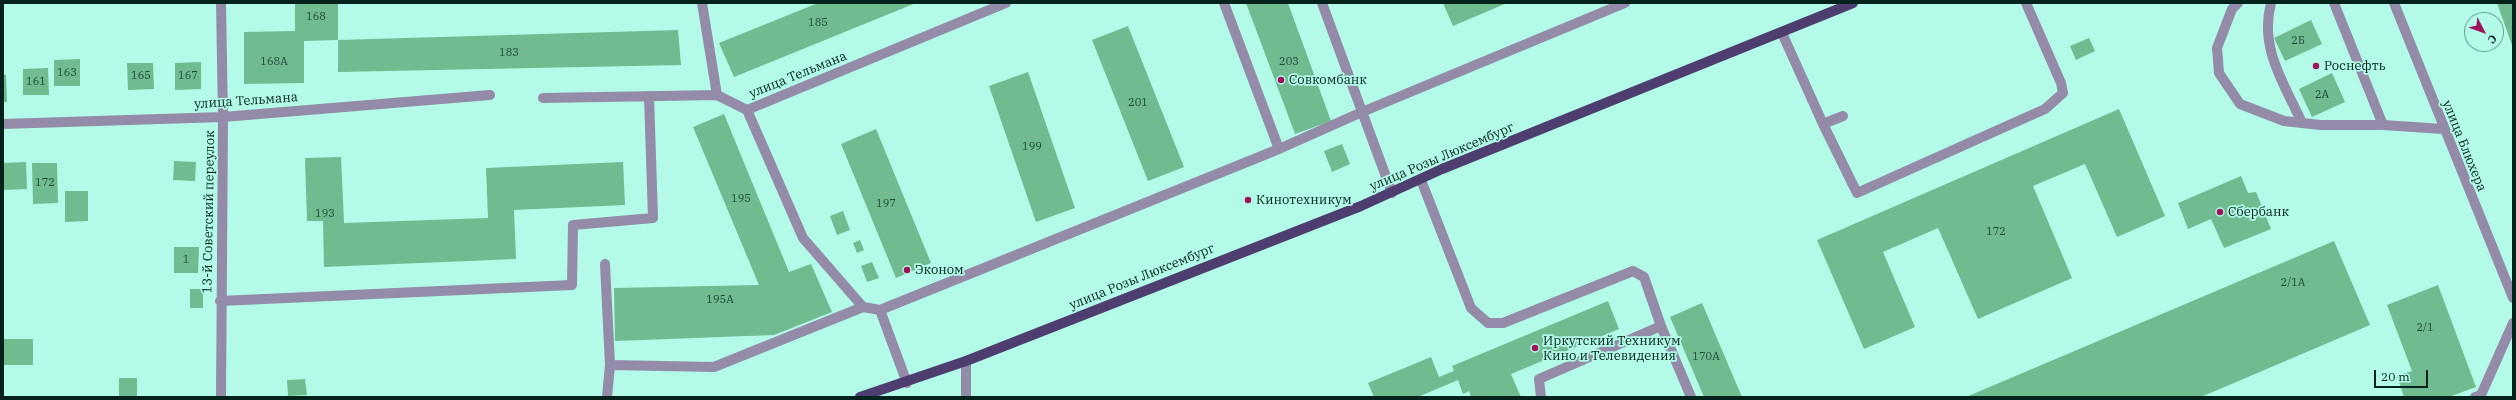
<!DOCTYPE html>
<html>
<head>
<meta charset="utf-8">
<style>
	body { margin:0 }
	#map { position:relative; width:2516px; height:400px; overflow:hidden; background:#b3fae8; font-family:"IBM Plex Serif",serif }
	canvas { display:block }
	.frame { position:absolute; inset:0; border:4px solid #04221c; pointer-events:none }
	.north { position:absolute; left:2464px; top:12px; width:40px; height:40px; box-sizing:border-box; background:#b3fae8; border:1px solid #6da496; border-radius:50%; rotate:131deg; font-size:11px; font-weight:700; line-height:16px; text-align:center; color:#04221c }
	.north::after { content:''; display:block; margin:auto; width:14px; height:18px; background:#9f115b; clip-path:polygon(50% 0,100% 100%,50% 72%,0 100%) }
	.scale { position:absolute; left:2374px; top:370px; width:54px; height:18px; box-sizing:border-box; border:2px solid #04221c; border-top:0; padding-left:5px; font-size:12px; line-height:14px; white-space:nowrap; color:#04221c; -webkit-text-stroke:3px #b3fae8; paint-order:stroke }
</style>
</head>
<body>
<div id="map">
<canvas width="2516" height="400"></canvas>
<div class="frame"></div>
<div class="north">С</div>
<div class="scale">20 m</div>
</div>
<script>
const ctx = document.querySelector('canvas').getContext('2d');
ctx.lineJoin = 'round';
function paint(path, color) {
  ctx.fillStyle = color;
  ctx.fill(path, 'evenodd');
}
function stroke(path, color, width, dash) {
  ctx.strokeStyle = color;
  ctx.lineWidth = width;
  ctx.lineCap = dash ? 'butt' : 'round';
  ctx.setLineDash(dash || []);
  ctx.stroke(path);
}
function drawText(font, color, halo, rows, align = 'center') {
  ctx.font = font + ' "IBM Plex Serif",serif';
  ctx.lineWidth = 3.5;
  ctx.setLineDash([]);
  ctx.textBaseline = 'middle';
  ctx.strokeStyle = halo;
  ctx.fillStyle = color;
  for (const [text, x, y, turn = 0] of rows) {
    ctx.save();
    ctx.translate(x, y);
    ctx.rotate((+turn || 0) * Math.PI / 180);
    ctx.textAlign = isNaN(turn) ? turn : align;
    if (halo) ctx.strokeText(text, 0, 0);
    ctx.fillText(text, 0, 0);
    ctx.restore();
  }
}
const building = new Path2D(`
	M295,3h43v37l-34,1v42l-60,1v-52l51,-1z
	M818,3h98l-182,74 -15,-34z
	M1246,3h42l43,118 -36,13z
	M1443,3h64l-54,23z
	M2497,3h16v45z
	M2311,20l11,24 -37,17 -11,-23z
	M1128,26l56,141 -36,14 -56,-141z
	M678,30l3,35 -343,7v-32z
	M2089,38l6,13 -19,9 -6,-14z
	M80,59v27h-26v-26z
	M201,62v27l-26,1v-27z
	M127,63h26l1,26 -26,1z
	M48,68l1,27h-26v-26z
	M1028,72l47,136 -39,14 -47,-136z
	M2332,73l13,29 -33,15 -13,-28z
	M3,75h3l1,27h-4z
	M2119,109l46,107 -48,21 -32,-73 -52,22 39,92 -94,41 -40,-91 -55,24 32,75 -51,22 -47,-109z
	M724,114l65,158 22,-8 21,48 -58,23 -159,6 -1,-53 145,-3 -66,-158z
	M876,129l55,134 -35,15 -55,-134z
	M1342,144l8,20 -18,8 -8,-21z
	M341,157l3,66 144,-5 -2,-50 137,-6 2,43 -111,5 2,49 -192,8 -1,-46h-16l-2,-63z
	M174,161l22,1 -1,19 -22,-1z
	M26,162l1,27 -24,1v-27z
	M32,163h25l1,40 -25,1z
	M2241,176l7,17 8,-1 15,37 -47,19 -13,-29 -23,10 -10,-26z
	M65,191h23v30l-23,1z
	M843,211l7,19 -13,5 -7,-19z
	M860,240l4,10 -7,3 -4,-10z
	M2334,241l36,84 -169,72h-235z
	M174,247h25l-1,26h-24z
	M872,262l7,16 -12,4 -6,-16z
	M2438,285l38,102 -27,10h-45l-7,-21 15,-5 -25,-66z
	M190,289h13v19h-13z
	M1608,301l11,28 -108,45 10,23h-50l-2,-6 -6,3 -5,-14 -40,17h-44l-6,-14 63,-26 8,20 15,-6 -2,-5z
	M1702,303l40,94h-38l-34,-80z
	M3,339h30v26h-30z
	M119,378h18v19h-18z
	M305,379l2,16 -19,1 -1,-16z`);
const minor = new Path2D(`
	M221,3l2,114 -2,280
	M702,3l15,92
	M1224,3l55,146
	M1322,3l70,190
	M2238,3l-6,6 -15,39 2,25 21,31 44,17 36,4h63l60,4
	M2271,3c-12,45 13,80 31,120
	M2334,3l49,122
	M2394,3l119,295
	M1782,33l41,91 20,-8
	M543,98l174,-3 30,15 259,-107
	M747,110l56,128 60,69 17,3
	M3,124l220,-7 267,-22
	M1823,124l34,69 188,-84 18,-16 -2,-10 -35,-80
	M1421,180l50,128 17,15h15l130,-52 11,6 17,49
	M605,264l5,101 -3,32
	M220,301l352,-16 1,-60 80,-7 -4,-122
	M610,365l104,2 149,-60
	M907,383l-27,-73 399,-161 83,-37 263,-109
	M966,397v-36
	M1541,397l-2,-18 122,-53 30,71
	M2475,397l6,-2 32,-72`);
const major = new Path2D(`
	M860,397l106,-36 395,-155 81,-37 411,-166`);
const markers = [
	[2316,66,4,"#9f115b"],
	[1281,80,4,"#9f115b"],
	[1248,200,4,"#9f115b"],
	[2220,212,4,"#9f115b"],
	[907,270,4,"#9f115b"],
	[1535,348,4,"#9f115b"]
];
const numberNames = [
	["168",316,17],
	["185",818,23],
	["2Б",2298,41],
	["183",509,53],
	["168А",274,62],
	["203",1289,62],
	["163",67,73],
	["165",141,76],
	["167",188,76],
	["161",36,82],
	["2А",2322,95],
	["201",1138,103],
	["199",1032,147],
	["172",45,183],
	["195",741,199],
	["197",886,204],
	["193",325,214],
	["172",1996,232],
	["1",186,260],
	["2/1А",2293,283],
	["195А",720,300],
	["2/1",2425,328],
	["170А",1706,357]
];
const poiNames = [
	["Роснефть",2324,66],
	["Совкомбанк",1289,80],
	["Кинотехникум",1256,200],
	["Сбербанк",2228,212],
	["Эконом",915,270],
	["Иркутский Техникум",1543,341],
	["Кино и Телевидения",1543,356]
];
const streetNames = [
	["улица Тельмана",798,75,-22],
	["улица Тельмана",246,101,-4],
	["улица Блюхера",2464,146,68],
	["улица Розы Люксембург",1442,157,-23],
	["13-й Советский переулок",209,212,-89],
	["улица Розы Люксембург",1142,277,-22]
];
paint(building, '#71bb90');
stroke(minor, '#938ba8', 10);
stroke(major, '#4e3e70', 10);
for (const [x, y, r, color] of markers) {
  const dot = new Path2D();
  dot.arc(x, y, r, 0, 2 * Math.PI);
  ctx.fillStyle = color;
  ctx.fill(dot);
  stroke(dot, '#b3fae8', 1.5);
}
drawText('11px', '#1f4839', null, numberNames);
drawText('13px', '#04221c', '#b3fae8', poiNames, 'left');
drawText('13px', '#04221c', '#b3fae8', streetNames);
</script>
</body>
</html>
